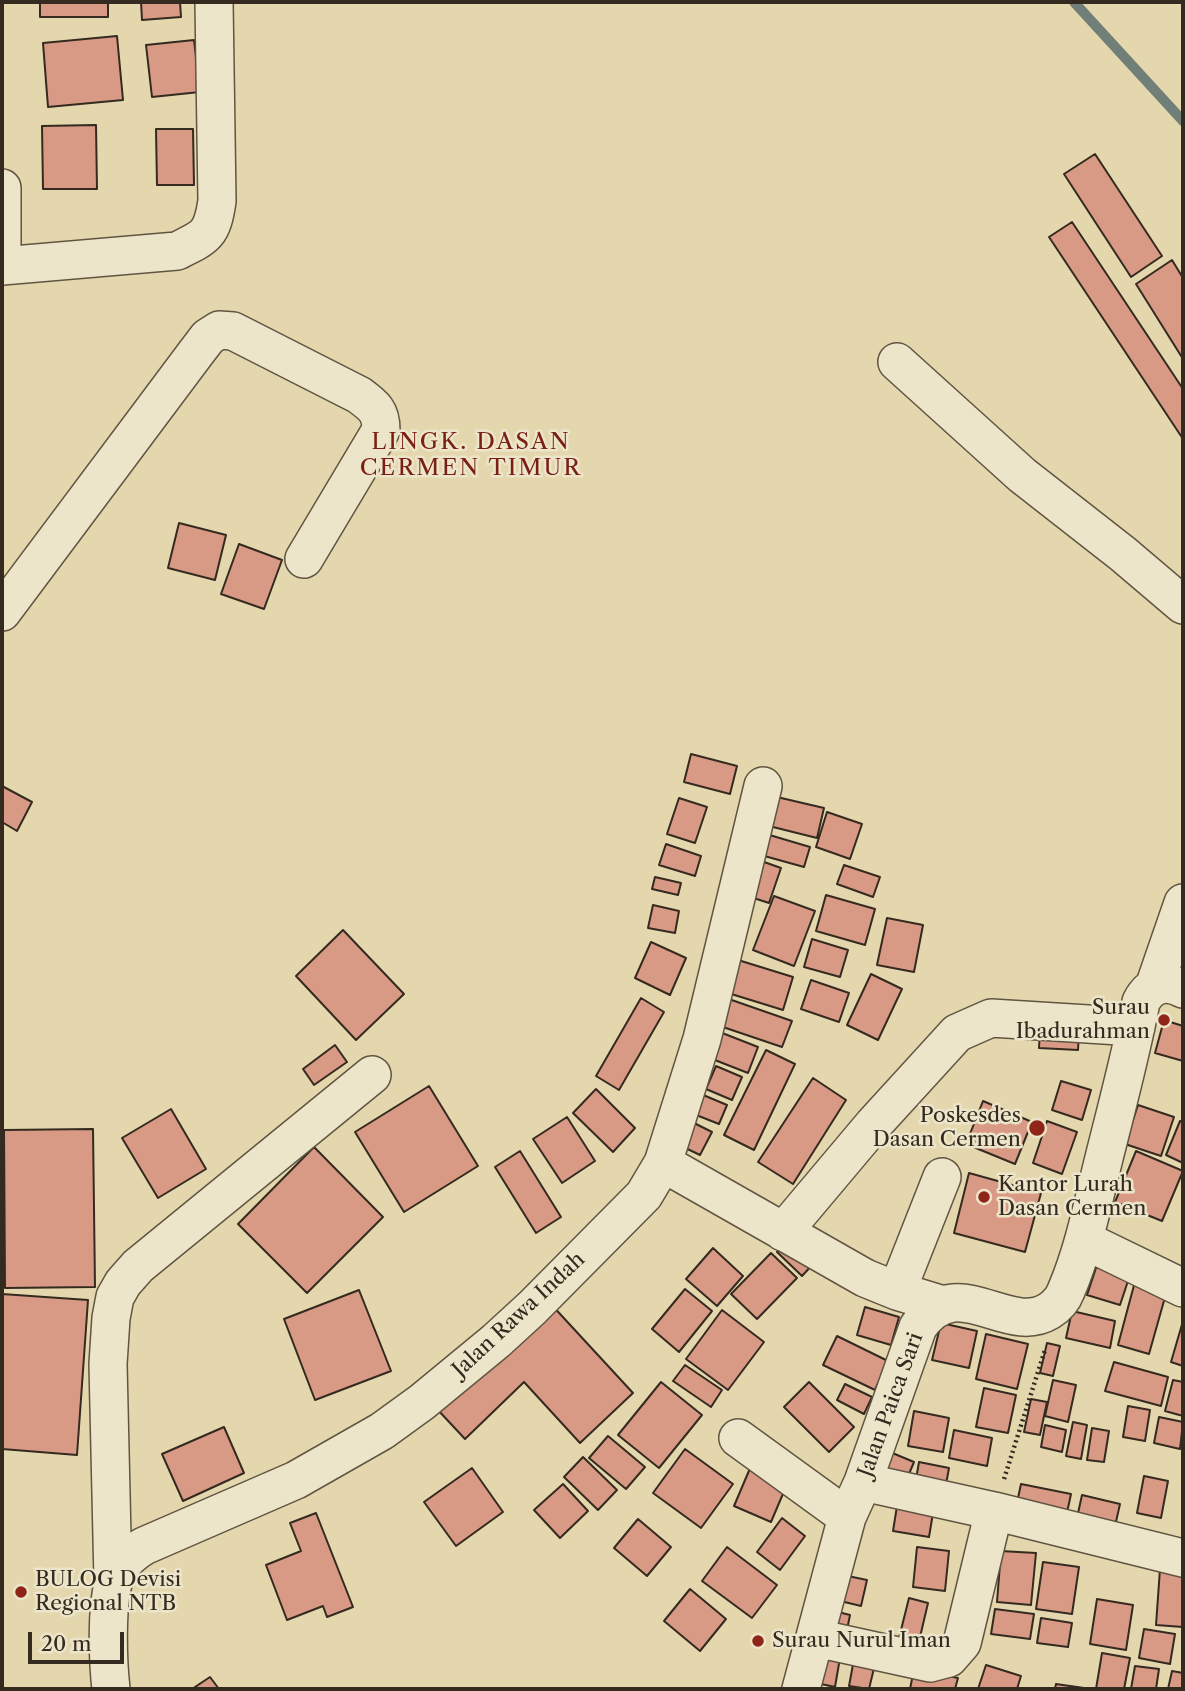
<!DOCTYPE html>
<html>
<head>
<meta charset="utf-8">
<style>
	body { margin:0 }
	#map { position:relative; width:1185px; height:1691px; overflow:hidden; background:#e4d7ad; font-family:"Libre Caslon Text",serif }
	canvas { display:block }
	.frame { position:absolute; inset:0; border:4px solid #342a1f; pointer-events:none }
	.scale { position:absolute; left:28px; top:1632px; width:96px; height:32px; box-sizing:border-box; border:4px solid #342a1f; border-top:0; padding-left:9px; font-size:21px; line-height:24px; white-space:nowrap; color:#342a1f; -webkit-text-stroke:5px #ede5ca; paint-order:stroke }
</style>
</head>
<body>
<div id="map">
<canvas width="1185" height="1691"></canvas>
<div class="frame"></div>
<div class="scale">20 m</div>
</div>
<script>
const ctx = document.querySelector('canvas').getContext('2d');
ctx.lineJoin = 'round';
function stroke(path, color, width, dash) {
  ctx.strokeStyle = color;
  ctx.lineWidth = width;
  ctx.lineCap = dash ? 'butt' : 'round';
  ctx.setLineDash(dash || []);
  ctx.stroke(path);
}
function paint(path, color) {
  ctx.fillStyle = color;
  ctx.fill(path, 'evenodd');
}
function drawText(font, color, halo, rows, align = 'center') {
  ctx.font = font + ' "Libre Caslon Text",serif';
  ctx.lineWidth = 5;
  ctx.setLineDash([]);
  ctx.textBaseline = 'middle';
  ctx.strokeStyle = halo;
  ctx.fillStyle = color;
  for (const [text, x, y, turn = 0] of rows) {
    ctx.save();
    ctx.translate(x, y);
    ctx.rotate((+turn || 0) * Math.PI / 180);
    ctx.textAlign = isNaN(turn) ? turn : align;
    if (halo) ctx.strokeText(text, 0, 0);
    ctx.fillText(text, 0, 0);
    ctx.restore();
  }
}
const stream = new Path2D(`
	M1074,2l109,119`);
const building = new Path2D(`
	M40,2h68v15h-68z
	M141,2h39l1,15 -39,3z
	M117,36l6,64 -75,7 -5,-64z
	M194,40l6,52 -48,5 -6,-52z
	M96,125l1,64h-54l-1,-63z
	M156,129h37l1,56h-37z
	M1095,154l67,102 -31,21 -67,-103z
	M1072,222l111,167v50l-134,-202z
	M1172,260l11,18v81l-47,-75z
	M179,523l47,12 -11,45 -47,-12z
	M239,544l43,16 -18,49 -43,-15z
	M691,754l46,12 -7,28 -46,-12z
	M2,786l30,16 -15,29 -15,-9z
	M764,794l60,14 -7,30 -60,-15z
	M679,798l28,9 -12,36 -28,-9z
	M827,812l35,12 -12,35 -34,-12z
	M756,831l54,16 -6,20 -54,-15z
	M666,844l35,12 -6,20 -36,-11z
	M750,857l31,11 -12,35 -31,-10z
	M844,865l36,12 -7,20 -36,-13z
	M655,877l26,6 -3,12 -26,-6z
	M826,895l49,14 -10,36 -49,-14z
	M774,896l41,15 -21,55 -41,-16z
	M653,905l26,6 -4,22 -27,-5z
	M887,918l36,7 -9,47 -37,-7z
	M343,930l61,64 -48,46 -60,-64z
	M812,939l36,11 -8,27 -36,-10z
	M651,942l35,16 -16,37 -35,-17z
	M738,960l55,17 -10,33 -55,-17z
	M871,974l31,15 -24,51 -31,-15z
	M811,980l38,13 -10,29 -38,-13z
	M723,997l69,24 -10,26 -68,-23z
	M641,998l23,14 -45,78 -23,-14z
	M1164,1020l19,6v35l-28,-8z
	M712,1029l46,18 -10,26 -46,-18z
	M1040,1030l39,2 -1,18 -39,-2z
	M335,1045l12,17 -33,23 -11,-16z
	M766,1050l29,14 -41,86 -30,-15z
	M716,1066l26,11 -10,23 -26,-11z
	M813,1078l33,22 -53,84 -35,-22z
	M1061,1081l30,9 -9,30 -30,-10z
	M429,1086l49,80 -74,46 -49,-80z
	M596,1089l39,39 -22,24 -40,-39z
	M689,1089l38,16 -8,19 -38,-15z
	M983,1101l49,21 -17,42 -49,-20z
	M1138,1105l36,12 -13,39 -36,-12z
	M171,1109l35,60 -48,29 -36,-60z
	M567,1117l28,44 -33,22 -29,-44z
	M688,1120l24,12 -12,23 -23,-11z
	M1047,1121l30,11 -15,42 -29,-11z
	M1180,1121l3,1v41l-17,-8z
	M93,1129l2,158 -90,1 -1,-158z
	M314,1147l69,70 -76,76 -69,-69z
	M520,1151l41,66 -25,16 -41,-66z
	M1136,1151l47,20 -21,50 -47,-19z
	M969,1173l72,20 -16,59 -71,-19z
	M789,1240l25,23 -12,13 -25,-24z
	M713,1248l30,28 -26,30 -31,-27z
	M771,1253l26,25 -40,41 -26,-25z
	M1100,1256l33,10 -13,39 -33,-10z
	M1137,1274l32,9 -20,71 -31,-9z
	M685,1289l27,22 -33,41 -27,-23z
	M359,1290l32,81 -76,29 -31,-81z
	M2,1294l86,6 -11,155 -75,-6z
	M549,1302l84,91 -53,50 -56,-61 -59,57 -28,-30z
	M865,1307l34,10 -8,28 -34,-10z
	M722,1310l42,32 -36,48 -42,-31z
	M1072,1311l43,10 -5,27 -44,-10z
	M1183,1321v45l-12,-4z
	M941,1323l36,8 -8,37 -37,-8z
	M986,1334l42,10 -11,45 -41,-10z
	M837,1336l51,25 -13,29 -52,-25z
	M1047,1343l13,3 -7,30 -13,-3z
	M1114,1362l54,15 -7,29 -56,-15z
	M685,1365l37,25 -11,17 -38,-26z
	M1053,1380l23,5 -8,37 -23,-6z
	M1173,1380l10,2v34l-18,-5z
	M661,1382l41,33 -43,53 -41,-33z
	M809,1382l45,45 -25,25 -45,-45z
	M845,1384l27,13 -8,17 -27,-14z
	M984,1388l32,7 -8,38 -32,-6z
	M1031,1399l16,3 -7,33 -16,-3z
	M1128,1406l22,4 -5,31 -22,-4z
	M914,1411l35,7 -6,34 -35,-6z
	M1159,1417l24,5 -3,27 -26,-6z
	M1073,1422l14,3 -6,34 -15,-3z
	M1045,1425l21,5 -4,22 -21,-5z
	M224,1427l20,46 -61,28 -21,-47z
	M1092,1428l17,3 -5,31 -17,-2z
	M954,1430l38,8 -5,28 -38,-8z
	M608,1436l37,31 -19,22 -37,-31z
	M685,1449l48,35 -32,44 -48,-35z
	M890,1452l24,10 -10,24 -24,-10z
	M583,1457l34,33 -19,20 -34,-33z
	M919,1462l30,6 -4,22 -30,-5z
	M751,1466l37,16 -17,40 -37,-16z
	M472,1468l31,44 -47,34 -32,-44z
	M1144,1476l24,5 -7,37 -24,-5z
	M563,1484l25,27 -28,27 -26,-28z
	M1021,1484l50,10 -6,28 -50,-10z
	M1082,1495l38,9 -7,31 -38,-8z
	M897,1506l36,7 -4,24 -36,-6z
	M316,1513l37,94 -26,10 -4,-11 -36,14 -21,-55 35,-14 -11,-28z
	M782,1518l23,18 -25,34 -23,-18z
	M638,1519l33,28 -24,29 -33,-28z
	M727,1547l50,38 -25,33 -50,-37z
	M917,1547l32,4 -4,40 -32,-4z
	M1001,1551l35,2 -5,52 -34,-3z
	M1043,1562l36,5 -7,47 -36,-5z
	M1160,1569l23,1v57l-27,-2z
	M838,1574l29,6 -6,26 -29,-7z
	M690,1589l36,30 -26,32 -36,-30z
	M909,1598l19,5 -11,47 -20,-4z
	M1097,1599l36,6 -7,45 -36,-6z
	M826,1609l24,6 -4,20 -24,-5z
	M995,1609l39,5 -4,25 -39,-5z
	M1041,1618l31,5 -4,24 -31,-4z
	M1144,1629l31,5 -5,30 -31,-6z
	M826,1650l15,2 -6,35 -14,-3z
	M1102,1653l28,5 -6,31h-28z
	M854,1659l21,5 -6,25 -20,-3z
	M986,1665l35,11 -4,13h-39z
	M1135,1666l24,3 -3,20h-25z
	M914,1669l44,9 -3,11h-45z
	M1172,1671l11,2v16h-15z
	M210,1677l9,12h-27z
	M1056,1684l28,4v1h-29z`);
const path = new Path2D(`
	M1004,1479l41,-129`);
const street = new Path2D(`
	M2,188v56
	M2,266l175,-15c29,-14 35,-16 40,-50l-3,-199
	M897,362l125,113 101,79 60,51
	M2,612l193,-258 13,-17 11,-7 14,1 126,64c15,11 22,16 22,35l-77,129
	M1154,987l29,-84
	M663,1163l202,115 32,13 46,14
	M783,1232l90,-107 84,-92 34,-15 145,9
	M1084,1240l99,48
	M897,1291l45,-114
	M738,1438l109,79
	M863,1482l131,29 189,47
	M113,1581l-5,-217 3,-46 4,-21 8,-14 15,-17 234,-191
	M816,1638l114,25 19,-5 13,-15 32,-132
	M111,1689c-3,-26 -6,-93 6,-116 6,-12 15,-20 27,-27l152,-66 86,-49 40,-29 74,-61 36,-33 112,-113 19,-32 39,-124 61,-253
	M801,1689l46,-172 16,-35 55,-155c39,-58 88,10 131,-16 8,-5 14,-12 17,-20 18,-42 27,-89 38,-133 13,-52 27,-104 37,-156 9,-18 25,-22 42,-13`);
const markers = [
	[1164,1020,7,"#8f2418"],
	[1037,1128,9,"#8f2418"],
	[984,1197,7,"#8f2418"],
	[21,1592,7,"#8f2418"],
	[758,1641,7,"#8f2418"]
];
const poiNames = [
	["Surau",1150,1008,"right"],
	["Ibadurahman",1150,1032,"right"],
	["Poskesdes",1021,1116,"right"],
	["Dasan Cermen",1021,1140,"right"],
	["Kantor Lurah",998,1185],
	["Dasan Cermen",998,1209],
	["BULOG Devisi",35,1580],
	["Regional NTB",35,1604],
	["Surau Nurul Iman",772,1641]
];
const streetNames = [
	["Jalan Rawa Indah",519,1315,-43],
	["Jalan Paica Sari",891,1405,-70]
];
const neighbourhoodNames = [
	["LINGK. DASAN",471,442],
	["CERMEN TIMUR",471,468]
];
stroke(stream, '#717f79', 10);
paint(building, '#d99a85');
stroke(building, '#342a1f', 2);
stroke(street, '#605542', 40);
stroke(path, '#342a1f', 4.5, [2, 3.5]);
stroke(street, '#ede5ca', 37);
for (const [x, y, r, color] of markers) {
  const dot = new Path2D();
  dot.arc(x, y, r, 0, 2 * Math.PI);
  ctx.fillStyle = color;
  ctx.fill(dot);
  stroke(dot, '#ede5ca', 2.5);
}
drawText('21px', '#342a1f', '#ede5ca', poiNames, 'left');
drawText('21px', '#342a1f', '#ede5ca', streetNames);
ctx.letterSpacing = '2px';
drawText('23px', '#7a1f14', '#ede5ca', neighbourhoodNames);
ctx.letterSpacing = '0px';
</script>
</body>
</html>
